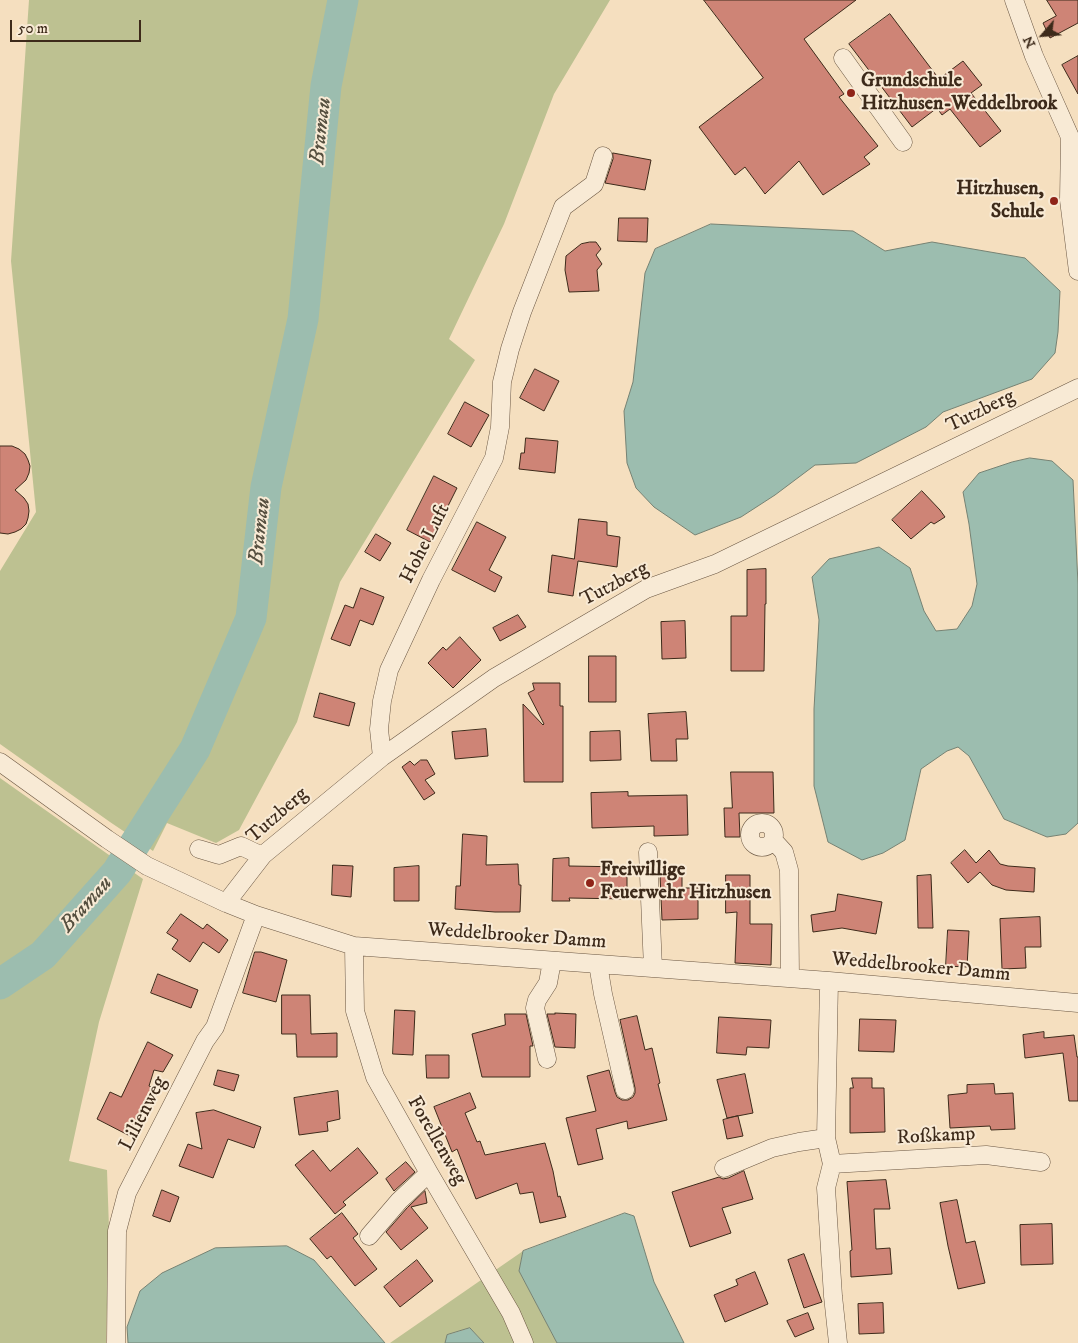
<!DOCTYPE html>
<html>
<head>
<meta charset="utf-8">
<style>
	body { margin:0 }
	#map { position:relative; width:1078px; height:1343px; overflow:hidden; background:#f5dfbf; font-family:"IM FELL DW Pica",serif }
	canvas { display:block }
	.north { position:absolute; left:1018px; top:10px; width:50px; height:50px; -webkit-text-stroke:4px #f8ead5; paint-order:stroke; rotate:243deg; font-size:14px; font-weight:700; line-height:20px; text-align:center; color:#3d2a1a }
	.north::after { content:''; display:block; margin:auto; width:18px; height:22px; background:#3d2a1a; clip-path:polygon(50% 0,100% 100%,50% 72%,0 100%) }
	.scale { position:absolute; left:10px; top:20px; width:131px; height:22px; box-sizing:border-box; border:2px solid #3d2a1a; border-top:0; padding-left:6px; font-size:15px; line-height:18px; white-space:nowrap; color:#3d2a1a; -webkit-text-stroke:4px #f8ead5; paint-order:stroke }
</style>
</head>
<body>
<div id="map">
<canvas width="1078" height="1343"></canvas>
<div class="north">N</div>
<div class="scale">50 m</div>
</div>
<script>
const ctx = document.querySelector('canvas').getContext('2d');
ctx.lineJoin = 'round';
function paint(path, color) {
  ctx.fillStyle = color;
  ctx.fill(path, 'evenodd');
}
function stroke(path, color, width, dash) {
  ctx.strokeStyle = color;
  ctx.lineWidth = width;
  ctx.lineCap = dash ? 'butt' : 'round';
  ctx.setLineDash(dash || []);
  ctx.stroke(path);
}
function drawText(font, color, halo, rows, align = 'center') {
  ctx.font = font + ' "IM FELL DW Pica",serif';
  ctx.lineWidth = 4;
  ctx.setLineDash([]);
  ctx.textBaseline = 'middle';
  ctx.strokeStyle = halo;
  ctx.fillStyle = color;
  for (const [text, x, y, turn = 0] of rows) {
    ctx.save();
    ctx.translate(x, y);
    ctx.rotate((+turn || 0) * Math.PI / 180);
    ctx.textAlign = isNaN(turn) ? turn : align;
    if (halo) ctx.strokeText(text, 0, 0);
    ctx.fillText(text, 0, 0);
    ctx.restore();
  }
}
const green = new Path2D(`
	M29,0h581l-56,94 -50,130 -55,115 26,21 -135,222 -43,140 -58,108 -23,13 -49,-20 -14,28 -43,-29 -110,-78v-173l36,-59 -25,-251z
	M0,778l143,101 -44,143 -30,139 38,9 2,59 -3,114h-106z
	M523,1251l-4,20 38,72h-73l-14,-15 -23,7 -2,8h-55z`);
const water = new Path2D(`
	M711,224l142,7 32,20 47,-9 93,16 35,33 -2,41 -3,21 -23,26 -89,33 -17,15 -70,36 -41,2 -40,30 -34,22 -46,18 -41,-28 -18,-19 -9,-25 -3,-52 9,-29 12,-109 10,-24z
	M1030,458l22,3 21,19 5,104v239l-12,11 -19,3 -43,-18 -35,-63 -11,-9 -11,4 -26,18 -16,71 -22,13 -21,7 -34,-18 -14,-56v-77l5,-89 -7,-43 17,-18 50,-12 31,21 14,43 12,20 21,-2 15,-23 5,-22 -8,-60 -6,-32 16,-19 33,-11z
	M625,1213l9,3 20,66 30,61h-127l-38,-72 4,-20z
	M287,1246l27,14 71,83h-257l-1,-16 13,-36 22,-18 53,-25z
	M470,1328l14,15h-39l2,-8z`);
const river = new Path2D(`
	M0,984l43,-29 74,-83 78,-123 56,-131 15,-131 37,-168 23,-233 17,-86`);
const building = new Path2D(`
	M704,0h152l-52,39 40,55 -5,3 39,49 -14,11 6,7 -47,31 -24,-34 -34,33 -20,-27 -10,8 -36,-48 64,-49z
	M1047,0h31v23l-28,15 -7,-15 13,-7z
	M890,14l49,65 24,-18 19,24 -11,8 30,38 -21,16 -30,-38 -8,6 -5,-7 -25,19 -63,-83z
	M1078,56v38l-16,-29z
	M613,153l38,7 -6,30 -40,-7 8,-24z
	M619,218h29l-1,24 -29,-1z
	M590,242h6l5,7 -5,6 6,9 -5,6 2,21 -30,1 -4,-22 1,-14 15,-12z
	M535,369l24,12 -15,30 -24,-13z
	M465,402l24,13 -18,32 -23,-13z
	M526,438l32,3 -3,32 -36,-4 2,-16h3z
	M0,446h12l7,3 6,5 3,6 2,6 -1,7 -3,7 -11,10 9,8 4,6 1,7 -1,7 -2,6 -5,5 -6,3 -7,2 -8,-1z
	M434,476l23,12 -27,54 -23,-12z
	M922,491l18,19 5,7 -11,7 -3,-2 -20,17 -19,-19z
	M579,519l28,3v13l13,2 -3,30 -39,-6 -5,35 -25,-4 4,-37 22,4z
	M477,522l29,15 -17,33 13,7 -7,15 -43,-22z
	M376,534l15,9 -11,18 -15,-9z
	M766,569v35h-1l-1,67h-33v-55h16v-46z
	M361,588l23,9 -11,28 -13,-5 -10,26 -19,-7 14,-34 8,3z
	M518,615l8,12 -26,14 -7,-13z
	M685,621l1,37 -24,1 -1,-37z
	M460,637l21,23 -28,28 -25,-25 15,-16 3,3z
	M589,656h27v46h-27z
	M533,683h27v23h3v76h-39l-1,-78 20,21 1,-1 -16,-31 6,-3z
	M320,693l35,10 -6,23 -35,-9z
	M686,712l2,27h-12l1,22h-26l-3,-47z
	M486,729l2,27 -33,3 -3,-27z
	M620,731l1,29 -31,1v-29z
	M421,760h6l8,14 -10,6 10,13 -11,7 -22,-33 8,-6 4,4z
	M731,772h42l1,41h-35l1,24h-15l-1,-29h8z
	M628,792v4l59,-1 1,40 -34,1v-10l-62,2 -1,-35z
	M463,834l24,2 -1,29 32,-1 1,21h2l-1,27h-25l-40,-3 1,-23h4z
	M965,850l11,13 13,-13 11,14 8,2 27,2 -1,24 -28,-2 -14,-5 -12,-13 -12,11 -17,-20z
	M569,858v8l58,1v32l-58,-1 1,3h-18l1,-42z
	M333,865l20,1 -2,31 -19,-2z
	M419,866v35h-25v-33z
	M682,873v15h16v31l-36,1 -2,-46z
	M726,875h24v49h22l-1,41 -36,-2 2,-51 -11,1z
	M931,875l2,53h-15l-1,-52z
	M838,894l44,8 -6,32 -34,-6 -29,4 -2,-17 24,-4z
	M181,914l22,15 4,-5 21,16 -9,13 -16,-11 -13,20 -18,-13 6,-9 -11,-7z
	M1040,917l1,30h-16l1,21 -24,1 -2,-50z
	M948,930l21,1 -2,36 -21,-1z
	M255,952h6l26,8 -11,42 -33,-9z
	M158,974l40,16 -7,18 -40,-15z
	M282,995h28l1,39 26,-1v24h-40l-1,-23h-14z
	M395,1010l20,1 -2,44 -20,-1z
	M555,1013l21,1 -1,34 -20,-1 -8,-33h8z
	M505,1014h21l7,32h-3v31h-48l-10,-43 33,-9z
	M637,1016l8,34 7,-2 8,35 -2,1 9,36 -39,9 -1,-8 -31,8 7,30 -25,6 -12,-47 30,-7 -9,-35 22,-6 6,22 2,5 5,3h6l5,-3 2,-4v-5l-15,-68z
	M719,1017l52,3 -2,28 -22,-1 -1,8 -29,-2z
	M860,1019l36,1 -2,32 -35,-1z
	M1044,1032v6l30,-3 3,22h1v44h-9l-6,-48 -38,5 -2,-23z
	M148,1042l25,13 -10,17 -9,-2 -5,16 5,2 -24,48 -33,-17 13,-27 11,5z
	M426,1055h23v23h-22z
	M218,1070l21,5 -5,16 -20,-6z
	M745,1074l8,39 -26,5 -10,-38z
	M852,1078h20v10h12l1,44 -35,1v-45h3z
	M994,1084l1,10 18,-1 2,36 -24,1 -1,-4 -40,2 -2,-33 19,-2v-8z
	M338,1091l2,28 -13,3 1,9 -29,4 -5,-37z
	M470,1093l6,15 -11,5 12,29 3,-1 5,14 60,-12 8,28 5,26 2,-1 6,21 -26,6 -7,-31 -13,2 -3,-11 -41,16 -19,-50 -5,3 -18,-45z
	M214,1110l47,17 -7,21 -26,-9 -15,39 -34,-12 9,-22 14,5 -6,-36z
	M738,1116l5,20 -16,3 -4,-19z
	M358,1148l20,25 -35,29 3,3 -11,9 -40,-49 18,-15 17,21z
	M406,1162l9,10 -21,19 -8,-12z
	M744,1171l9,28 -31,9 9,25 -41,14 -18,-55 47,-15 4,2 5,-1z
	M886,1180l4,29h-16l2,40 14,-1 2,26 -41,3 -1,-26 2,-1 -5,-68z
	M162,1190l17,7 -9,25 -17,-6z
	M425,1191l2,12 -16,4 17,21 -27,22 -15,-18 21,-24z
	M957,1200l9,43 9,-2 10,42 -27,6 -10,-43 -8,-43z
	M342,1213l16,21 -5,4 24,31 -22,17 -24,-30 -4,3 -17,-20z
	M1052,1224l1,40 -32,1 -1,-40z
	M804,1254l18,48 -18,6 -16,-48z
	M417,1260l16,21 -33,26 -16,-20z
	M755,1272l13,32 -43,18 -11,-27 24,-10 -2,-5z
	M883,1303l1,30 -25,1 -1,-30z
	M808,1313l6,16 -19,8 -8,-16z`);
const minor = new Path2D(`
	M1014,0l20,56 36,81 -1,63 9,71
	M843,58l60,84
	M382,757l-3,-28 3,-28 7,-31 42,-90 63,-122 6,-31 2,-45 8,-33 12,-37 41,-105 31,-23 9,-28
	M0,762l107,77 40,27 79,37 30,12 98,31 475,35 249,22
	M750 835a12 12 0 1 1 24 0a12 12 0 1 1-24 0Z
	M773,840l11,12 5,18 1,108
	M199,849l20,6 22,-9 21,10
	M648,852l5,116
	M226,903l37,-48 119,-98 112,-79 152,-89 69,-25 363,-176
	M354,946l1,65 20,66 54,96 82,140 13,30
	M598,964l5,30 22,96
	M829,981l-3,157 6,26 -6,24 7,108 5,47
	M547,1059l-12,-51 2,-8 11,-17 4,-22
	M832,1164l154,-9 55,7
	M724,1168l48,-20 27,-6 27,-4
	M369,1236l30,-35 30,-28
	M116,1343l1,-112 10,-38 78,-152 10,-14 41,-112`);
const markers = [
	[851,93,5,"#8f2418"],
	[1054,201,5,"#8f2418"],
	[590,883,5,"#8f2418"]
];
const poiNames = [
	["Grundschule",861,82],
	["Hitzhusen-Weddelbrook",861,105],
	["Hitzhusen,",1044,190,"right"],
	["Schule",1044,213,"right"],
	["Freiwillige",600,871],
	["Feuerwehr Hitzhusen",600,894]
];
const streetNames = [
	["Tutzberg",981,412,-26],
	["Hohe Luft",426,544,-63],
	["Tutzberg",615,585,-28],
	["Tutzberg",278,816,-41],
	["Weddelbrooker Damm",517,937,4],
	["Weddelbrooker Damm",921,968,5],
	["Lilienweg",144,1114,-63],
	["Roßkamp",936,1137,-3],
	["Forellenweg",436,1141,60]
];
const waterNames = [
	["Bramau",322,131,-84],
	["Bramau",261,531,-84],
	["Bramau",87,905,-48]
];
paint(green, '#bdc191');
paint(water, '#9cbdaf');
stroke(water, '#768273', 1);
stroke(river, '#9cbdaf', 31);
paint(building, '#ce8476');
stroke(building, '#3d2a1a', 1);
stroke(minor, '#6b5743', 19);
stroke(minor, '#f8ead5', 18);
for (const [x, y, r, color] of markers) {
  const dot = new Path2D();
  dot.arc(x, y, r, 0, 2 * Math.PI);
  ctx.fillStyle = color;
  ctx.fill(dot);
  stroke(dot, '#f8ead5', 2);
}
drawText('bold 20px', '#3d2a1a', '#f8ead5', poiNames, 'left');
drawText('20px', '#3d2a1a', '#f8ead5', streetNames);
drawText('italic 21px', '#554f3f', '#f8ead5', waterNames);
</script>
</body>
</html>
